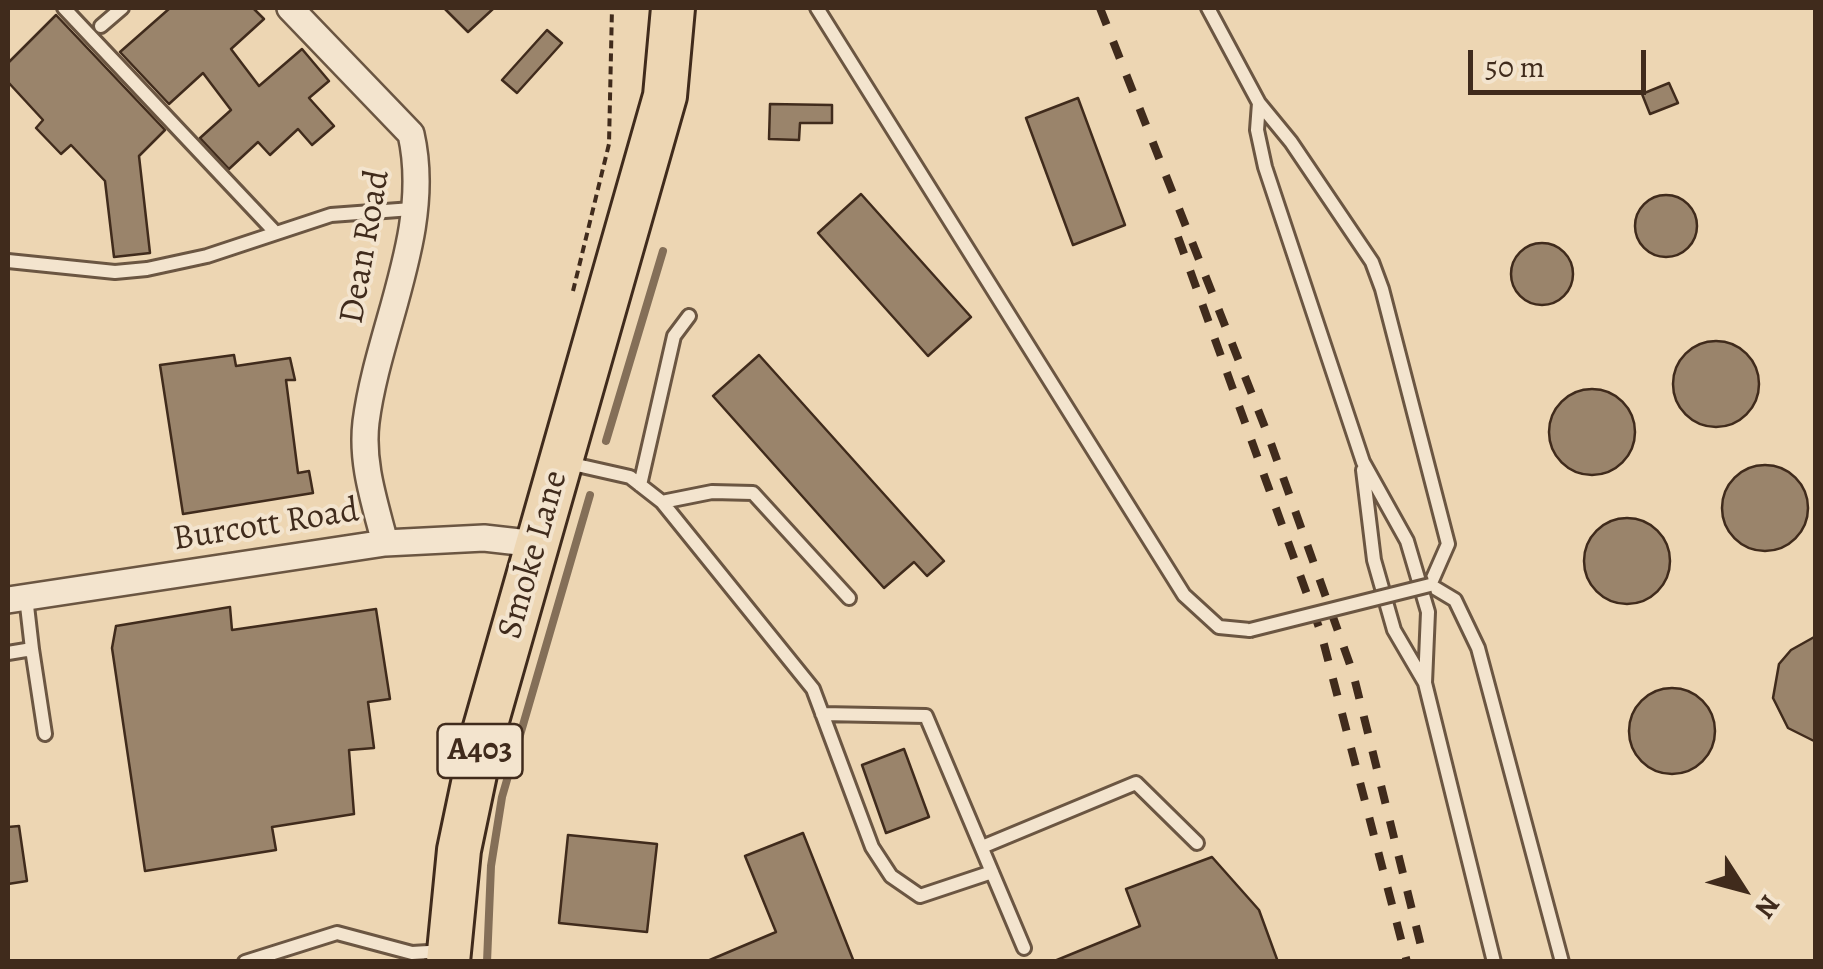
<!DOCTYPE html>
<html>
<head>
<meta charset="utf-8">
<style>
	body { margin:0 }
	#map { position:relative; width:1823px; height:969px; overflow:hidden; background:#edd6b3; font-family:Alegreya,serif }
	canvas { display:block }
	.frame { position:absolute; inset:0; border:10px solid #402b1c; pointer-events:none }
	.north { position:absolute; left:1693px; top:839px; width:100px; height:100px; -webkit-text-stroke:8px #f3e4ce; paint-order:stroke; rotate:126deg; font-size:28px; font-weight:700; line-height:40px; text-align:center; color:#402b1c }
	.north::after { content:''; display:block; margin:auto; width:35px; height:45px; background:#402b1c; clip-path:polygon(50% 0,100% 100%,50% 72%,0 100%) }
	.scale { position:absolute; left:1468px; top:50px; width:178px; height:45px; box-sizing:border-box; border:5px solid #402b1c; border-top:0; padding-left:12px; font-size:30px; line-height:35px; white-space:nowrap; color:#402b1c; -webkit-text-stroke:8px #f3e4ce; paint-order:stroke }
</style>
</head>
<body>
<div id="map">
<canvas width="1823" height="969"></canvas>
<div class="frame"></div>
<div class="north">N</div>
<div class="scale">50 m</div>
</div>
<script>
const ctx = document.querySelector('canvas').getContext('2d');
ctx.lineJoin = 'round';
function stroke(path, color, width, dash) {
  ctx.strokeStyle = color;
  ctx.lineWidth = width;
  ctx.lineCap = dash ? 'butt' : 'round';
  ctx.setLineDash(dash || []);
  ctx.stroke(path);
}
function paint(path, color) {
  ctx.fillStyle = color;
  ctx.fill(path, 'evenodd');
}
function drawText(font, color, halo, rows, align = 'center') {
  ctx.font = font + ' Alegreya,serif';
  ctx.lineWidth = 8;
  ctx.setLineDash([]);
  ctx.textBaseline = 'middle';
  ctx.strokeStyle = halo;
  ctx.fillStyle = color;
  for (const [text, x, y, turn = 0] of rows) {
    ctx.save();
    ctx.translate(x, y);
    ctx.rotate((+turn || 0) * Math.PI / 180);
    ctx.textAlign = isNaN(turn) ? turn : align;
    if (halo) ctx.strokeText(text, 0, 0);
    ctx.fillText(text, 0, 0);
    ctx.restore();
  }
}
const stream = new Path2D(`
	M606,441l57,-190
	M487,962l4,-96 11,-69 88,-302`);
const building = new Path2D(`
	M170,8h83l11,11 -33,30 28,37 43,-37 27,32 -20,17 25,28 -22,19 -14,-16 -28,26 -12,-13 -29,27 -29,-31 31,-28 -28,-37 -34,31 -49,-52z
	M444,8h50l-26,24z
	M56,15l109,115 -26,26 11,97 -36,4 -9,-76 -34,-36 -10,9 -25,-26 7,-8 -35,-38v-19z
	M547,30l15,13 -45,50 -15,-13z
	M1669,83l9,20 -28,11 -8,-20z
	M1078,98l47,127 -52,20 -47,-127z
	M770,104l62,1v18h-32l-1,17 -30,-1z
	M861,194l110,123 -43,39 -110,-123z
	M1635 226a31 31 0 1 1 62 0a31 31 0 1 1-62 0Z
	M1511 274a31 31 0 1 1 62 0a31 31 0 1 1-62 0Z
	M1673 384a43 43 0 1 1 86 0a43 43 0 1 1-86 0Z
	M234,355l2,11 54,-8 5,22h-9l12,93 11,-2 4,22 -130,21 -23,-149z
	M759,355l185,206 -17,15 -13,-14 -30,26 -171,-192z
	M1549 432a43 43 0 1 1 86 0a43 43 0 1 1-86 0Z
	M1722 508a43 43 0 1 1 86 0a43 43 0 1 1-86 0Z
	M1584 561a43 43 0 1 1 86 0a43 43 0 1 1-86 0Z
	M230,607l2,23 144,-21 14,90 -22,3 6,46 -25,2 5,64 -82,13 4,23 -131,21 -33,-223 4,-22z
	M1816,636v106l-28,-14 -15,-30 6,-34 12,-14z
	M1629 731a43 43 0 1 1 86 0a43 43 0 1 1-86 0Z
	M904,749l25,68 -43,16 -24,-68z
	M19,826l8,55 -19,3v-57z
	M803,833l51,129h-149l71,-30 -31,-76z
	M568,835l89,9 -10,88 -88,-9z
	M1212,857l47,53 19,52h-226l88,-36 -14,-37z`);
const path = new Path2D(`
	M573,291l36,-147 3,-136`);
const service = new Path2D(`
	M64,8l211,224
	M817,8l367,587 35,32 31,3
	M1208,8l51,95 32,39 81,120 10,27 66,255 -18,41 25,15 23,48 84,314
	M101,26l21,-18
	M1259,103l-2,27 8,37 98,295 44,79 21,71 -3,71 69,279
	M8,261l107,11 32,-3 60,-13 124,-41 81,-6
	M568,463l62,14 32,25 151,187 59,158 19,29 29,20 72,-24
	M1363,470l11,90 20,70 31,53
	M640,485l34,-149 15,-20
	M662,502l50,-10 41,1 96,105
	M32,649l13,85
	M8,653l24,-4 -6,-52
	M822,714l104,2 98,232
	M982,847l154,-64 61,60
	M245,962l92,-29 75,20 33,-2`);
const minor = new Path2D(`
	M290,8l121,126c22,96 -33,194 -45,288 -5,42 9,81 19,121
	M8,600l377,-57 99,-5 53,6`);
const trunk = new Path2D(`
	M448,962l11,-112 25,-119 181,-635 8,-88`);
const rail = new Path2D(`
	M1100,8l168,427 85,238 72,289
	M1178,237l143,396 86,329`);
const serviceBridge = new Path2D(`
	M1250,630l180,-45`);
const shields = [
	[480,751,85]
];
const shieldNames = [
	["A403",480,751]
];
const streetNames = [
	["Dean Road",366,247,-80],
	["Burcott Road",266,526,-9],
	["Smoke Lane",534,555,-74]
];
stroke(stream, '#846f58', 8);
paint(building, '#9a846b');
stroke(building, '#402b1c', 2.5);
stroke(service, '#6b5642', 18);
stroke(minor, '#6b5642', 30);
stroke(trunk, '#402b1c', 48);
stroke(path, '#402b1c', 4, [8, 5]);
stroke(service, '#f3e4ce', 12);
stroke(minor, '#f3e4ce', 25);
stroke(trunk, '#edd6b3', 42);
stroke(rail, '#402b1c', 8, [18, 18]);
stroke(serviceBridge, '#6b5642', 18, []);
stroke(serviceBridge, '#f3e4ce', 12);
for (const [x, y, w] of shields) {
  const box = new Path2D();
  box.roundRect(x - w / 2, y - 27, w, 54, 8);
  ctx.fillStyle = '#f3e4ce';
  ctx.fill(box);
  stroke(box, '#402b1c', 2.5);
}
drawText('bold 32px', '#402b1c', null, shieldNames);
drawText('35px', '#402b1c', '#f3e4ce', streetNames);
</script>
</body>
</html>
